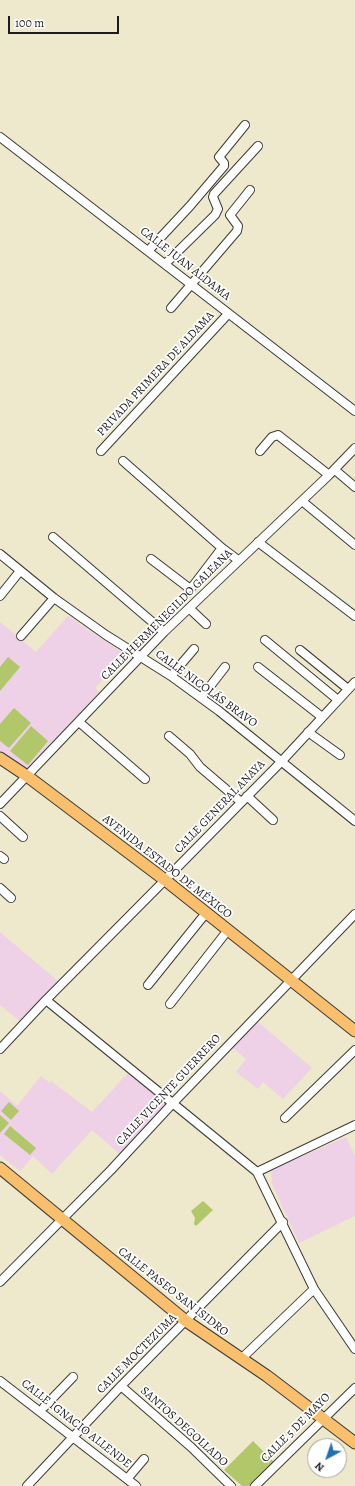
<!DOCTYPE html>
<html>
<head>
<meta charset="utf-8">
<style>
	body { margin:0 }
	#map { position:relative; width:355px; height:1486px; overflow:hidden; background:#eee8cc; font-family:Alegreya,serif }
	canvas { display:block }
	.north { position:absolute; left:307px; top:1438px; width:40px; height:40px; box-sizing:border-box; background:#fff; border:1px solid #a4a4a4; border-radius:50%; rotate:220deg; font-size:11px; font-weight:700; line-height:16px; text-align:center; color:#1c1c1c }
	.north::after { content:''; display:block; margin:auto; width:14px; height:18px; background:#1f6fb2; clip-path:polygon(50% 0,100% 100%,50% 72%,0 100%) }
	.scale { position:absolute; left:8px; top:16px; width:111px; height:18px; box-sizing:border-box; border:2px solid #1c1c1c; border-top:0; padding-left:5px; font-size:12px; line-height:14px; white-space:nowrap; color:#1c1c1c; -webkit-text-stroke:3px #fff; paint-order:stroke }
</style>
</head>
<body>
<div id="map">
<canvas width="355" height="1486"></canvas>
<div class="north">N</div>
<div class="scale">100 m</div>
</div>
<script>
const ctx = document.querySelector('canvas').getContext('2d');
ctx.lineJoin = 'round';
function fillPath(path, color) { ctx.fillStyle = color; ctx.fill(path, 'evenodd'); }
const toPath = rows => new Path2D(rows.map(r => 'M' + r).join(''));
function stroke(path, color, width, dash) { ctx.strokeStyle = color; ctx.lineWidth = width; ctx.lineCap = dash ? 'butt' : 'round'; ctx.setLineDash(dash || []); ctx.stroke(path); }
function write(font, color, halo, rows, align = 'center') {
  ctx.font = font + ' Alegreya,serif'; ctx.lineWidth = 3.5; ctx.setLineDash([]); ctx.textBaseline = 'middle'; ctx.strokeStyle = halo; ctx.fillStyle = color; for (const [text, x, y, turn = 0] of rows) {
    ctx.save(); ctx.translate(x, y); ctx.rotate((+turn || 0) * Math.PI / 180); ctx.textAlign = isNaN(turn) ? turn : align; if (halo) ctx.strokeText(text, 0, 0); ctx.fillText(text, 0, 0); ctx.restore();
  }
}
const built = toPath([
	[68,616,129,657,119,669,115,665,95,688,99,692,27,770,0,751,0,622,36,652],
	[0,932,59,982,21,1022,0,1005],
	[257,1021,312,1068,283,1099,263,1082,258,1089,236,1072,246,1059,233,1048],
	[129,1072,166,1104,120,1154,92,1130,52,1174,33,1156,20,1171,0,1155,0,1091,17,1106,41,1076,50,1083,51,1081,92,1112],
	[346,1137,355,1156,355,1216,299,1243,272,1184,271,1170]
]);
const green = toPath([
	[8,657,20,667,0,691,0,667],
	[14,708,31,723,9,748,0,741,0,724],
	[31,726,48,741,28,765,10,751],
	[9,1102,19,1111,11,1120,1,1111],
	[0,1115,9,1123,0,1133],
	[10,1126,36,1148,30,1155,4,1134],
	[203,1201,213,1210,196,1226,194,1224,195,1218,191,1211],
	[253,1441,274,1462,249,1486,242,1486,224,1470]
]);
const minor = toPath([
	[0,137,355,411],
	[148,251,190,206,224,166,224,163,219,157,245,125],
	[165,264,215,215,218,209,213,197,214,194,258,146],
	[171,308,237,231,238,226,230,215,250,190],
	[101,451,228,314],
	[260,451,272,437,278,435,329,475],
	[123,461,222,548,238,560],
	[335,470,355,487],
	[302,501,355,545],
	[53,537,164,632],
	[258,542,355,616],
	[0,554,54,598,106,635,171,676,219,711,355,821],
	[151,559,189,588,193,586,222,548],
	[0,596,20,571],
	[189,608,206,624],
	[21,636,54,598],
	[265,640,338,700],
	[300,650,348,689],
	[258,667,322,717],
	[171,676,194,649],
	[201,698,225,667],
	[79,722,145,779],
	[308,732,340,755],
	[169,736,190,754,200,767,241,802],
	[247,796,273,820],
	[0,804,164,632,329,475,355,448],
	[0,816,23,837],
	[0,856,4,859],
	[0,888,11,898],
	[148,985,206,913],
	[46,1000,257,1172,314,1289,355,1349],
	[170,1004,228,930],
	[0,1049,46,1000,165,880,281,762,355,682],
	[285,1118,355,1050],
	[257,1172,355,1125],
	[0,1282,111,1170,173,1103,355,914],
	[241,1359,314,1289],
	[0,1381,136,1486],
	[121,1386,191,1447,231,1486],
	[44,1407,73,1377],
	[127,1479,144,1459],
	[27,1486,121,1386,283,1222],
	[255,1486,355,1388]
]);
const major = toPath([
	[0,758,27,776,165,880,355,1031],
	[0,1168,186,1321,267,1376,355,1443]
]);
const streetNames = [
	["CALLE JUAN ALDAMA",185,264,38],
	["PRIVADA PRIMERA DE ALDAMA",156,374,-47],
	["CALLE HERMENEGILDO GALEANA",167,615,-45],
	["CALLE NICOLÁS BRAVO",206,689,36],
	["CALLE GENERAL ANAYA",220,807,-46],
	["AVENIDA ESTADO DE MÉXICO",167,867,38],
	["CALLE VICENTE GUERRERO",169,1090,-47],
	["CALLE PASEO SAN ISIDRO",173,1292,38],
	["CALLE MOCTEZUMA",137,1354,-45],
	["CALLE IGNACIO ALLENDE",76,1424,38],
	["SANTOS DEGOLLADO",184,1427,42],
	["CALLE 5 DE MAYO",296,1428,-45]
];
fillPath(built, '#eed0e7');
fillPath(green, '#b2c76a');
stroke(minor, '#3c3b36', 10);
stroke(major, '#3c3b36', 13);
stroke(minor, '#fff', 8);
stroke(major, '#f9bf6d', 11);
write('12px', '#1c1c1c', '#fff', streetNames);
</script>
</body>
</html>
